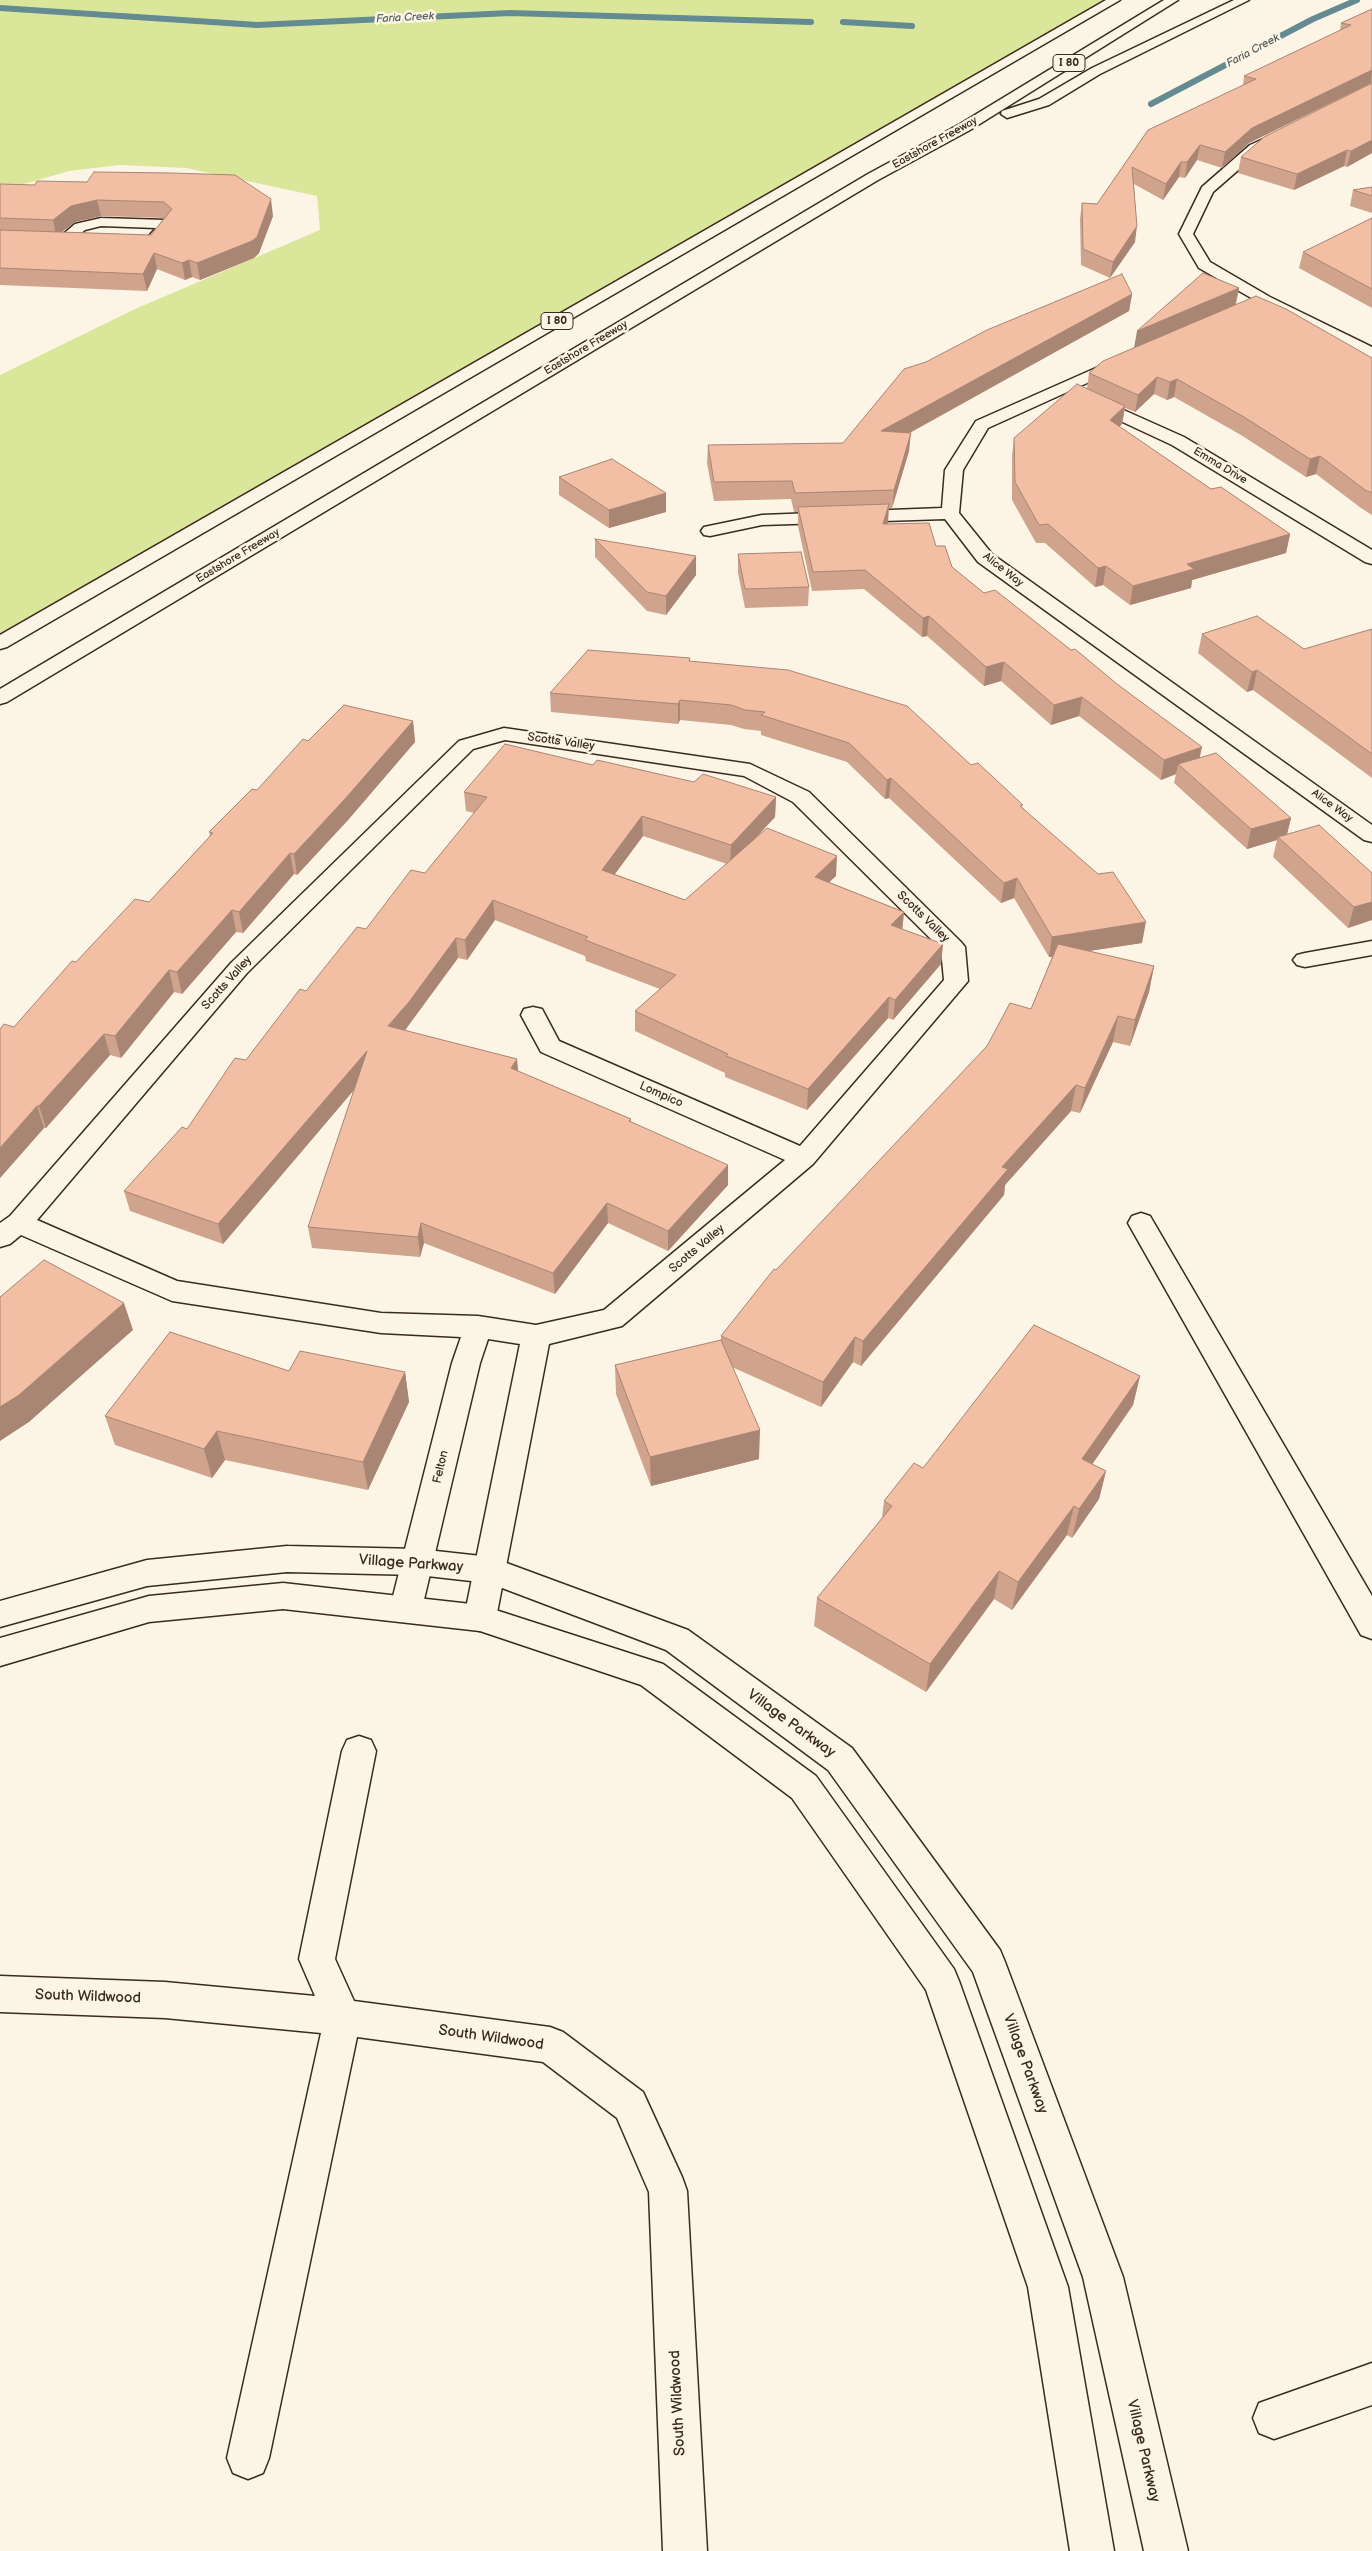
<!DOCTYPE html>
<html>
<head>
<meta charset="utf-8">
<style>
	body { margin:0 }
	canvas { display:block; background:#fcf5e5 }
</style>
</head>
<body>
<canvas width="1372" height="2551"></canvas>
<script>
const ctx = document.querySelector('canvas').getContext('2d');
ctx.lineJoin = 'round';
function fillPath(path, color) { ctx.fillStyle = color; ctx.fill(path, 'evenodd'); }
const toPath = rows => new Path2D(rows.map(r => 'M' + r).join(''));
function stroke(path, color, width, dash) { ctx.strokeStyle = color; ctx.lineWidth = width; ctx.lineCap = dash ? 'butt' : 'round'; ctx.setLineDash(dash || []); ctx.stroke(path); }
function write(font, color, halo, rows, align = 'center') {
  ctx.font = font + ' "Balsamiq Sans",sans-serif'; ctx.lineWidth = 5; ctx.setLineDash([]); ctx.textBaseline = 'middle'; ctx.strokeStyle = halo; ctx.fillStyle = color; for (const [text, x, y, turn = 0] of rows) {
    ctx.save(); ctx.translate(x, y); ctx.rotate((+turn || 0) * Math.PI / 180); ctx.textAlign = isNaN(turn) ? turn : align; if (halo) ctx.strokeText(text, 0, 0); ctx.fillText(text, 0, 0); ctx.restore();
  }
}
const green = toPath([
	[0,0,1107,0,0,643,0,375,135,309,320,230,317,196,186,168,120,165,69,171,0,191]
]);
const stream = toPath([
	[0,8,257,25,510,13,811,22],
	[843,22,912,26],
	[1151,104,1313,19,1357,0]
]);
const street = toPath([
	[1270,136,1277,140,1275,143,1260,151,1213,192,1193,234,1210,262,1270,297,1372,347,1372,358,1260,303,1199,268,1179,234,1202,187,1250,145,1270,136],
	[101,218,166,220,173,224,154,250,149,251,141,250,139,247,156,228,101,226,85,230,66,245,61,246,54,242,75,224,101,218],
	[1123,356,1131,361,1129,364,988,428,963,470,959,513,992,554,1372,825,1372,842,1364,840,978,562,945,519,762,525,710,536,704,535,701,531,704,527,762,515,942,508,945,470,976,421,1123,356],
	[1090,395,1184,437,1372,550,1372,564,1365,562,1172,445,1084,404,1082,400,1084,396,1090,395],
	[504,728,750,764,809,792,961,942,965,947,968,981,813,1164,622,1326,549,1344,496,1618,491,1628,480,1631,469,1628,464,1618,520,1344,488,1339,480,1363,422,1608,417,1617,406,1621,395,1617,390,1608,452,1363,461,1337,381,1333,172,1301,21,1235,10,1244,0,1247,0,1223,10,1216,231,963,459,741,504,728],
	[505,740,744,776,793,802,941,949,944,980,800,1146,559,1041,542,1009,533,1007,524,1009,521,1015,541,1052,785,1160,604,1310,536,1325,478,1316,381,1313,177,1281,37,1220,247,973,473,749,505,740],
	[1372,941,1372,955,1305,967,1297,965,1293,960,1297,955,1305,953,1372,941],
	[1141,1213,1150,1216,1372,1596,1372,1639,1361,1635,1128,1223,1132,1216,1141,1213],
	[359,1736,371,1740,376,1751,335,1959,354,2001,550,2027,563,2032,643,2092,682,2177,687,2191,707,2551,663,2551,649,2192,617,2118,543,2062,357,2037,269,2458,263,2473,248,2479,233,2473,227,2458,321,2033,165,2018,0,2012,0,1976,165,1982,315,1996,299,1959,342,1751,347,1740,359,1736],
	[1372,2363,1372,2405,1274,2439,1259,2433,1253,2418,1259,2403,1372,2363]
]);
const secondary = toPath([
	[287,1546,418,1549,490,1557,501,1561,688,1630,852,1748,1000,1950,1005,1962,1123,2277,1188,2551,1144,2551,1083,2277,973,1972,828,1770,666,1650,489,1583,418,1575,287,1572,147,1586,0,1627,0,1601,147,1560,287,1546],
	[283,1583,480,1605,663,1664,816,1776,954,1969,959,1981,1068,2287,1114,2551,1070,2551,1028,2287,926,1990,792,1798,641,1685,480,1631,283,1609,149,1622,0,1666,0,1638,149,1596,283,1583]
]);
const highway = toPath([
	[1106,0,1120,0,7,647,0,649,0,635,1106,0],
	[1164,0,1178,0,970,130,878,180,7,702,0,704,0,689,868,174,960,124,1164,0],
	[1234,0,1249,0,1100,74,1049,105,1007,118,1001,114,1002,111,1039,99,1092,68,1234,0]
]);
const wall = toPath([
	[1372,9,1372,153,1347,167,1344,166,1294,190,1238,173,1241,157,1362,88,1249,143,1222,168,1197,160,1185,178,1179,177,1163,200,1134,184,1135,242,1110,278,1081,265,1080,219,1082,203,1097,204,1148,130,1243,86,1244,76,1340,31,1341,23],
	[0,184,35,185,273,216,259,253,254,258,200,280,192,277,185,280,157,269,147,291,0,285],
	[101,216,164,218,151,235,62,232,75,222],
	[1372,187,1372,213,1350,206,1353,190],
	[1372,218,1372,308,1299,268,1303,252],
	[1239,288,1236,305,1372,358,1372,515,1361,508,1316,474,1306,477,1241,435,1174,397,1167,400,1154,394,1135,412,1125,408,1122,424,1119,427,1211,489,1290,534,1286,553,1192,580,1191,588,1130,605,1103,585,1095,587,1045,543,1036,543,1012,500,1012,456,1014,438,1087,388,1089,373],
	[1132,294,1129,311,910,433,909,451,892,508,889,508,887,524,936,546,952,567,984,593,1200,758,1291,818,1287,834,1372,873,1372,920,1348,928,1273,857,1277,840,1247,849,1174,783,1176,774,1161,780,1079,716,1051,725,1001,681,984,686,927,636,922,637,864,589,812,591,798,526,798,512,794,512,791,499,714,501,707,463,708,445,843,443],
	[559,477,666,512,609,528,559,495],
	[595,539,696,575,666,615,647,611,595,557],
	[738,554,809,587,808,606,745,608,738,573],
	[1372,629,1372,778,1253,690,1247,692,1198,653,1202,634,1304,649],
	[690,658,690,661,971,765,1023,808,1142,943,1088,951,1154,966,1149,992,1130,1046,1113,1042,1080,1113,1071,1111,1005,1185,1004,1195,861,1366,853,1362,821,1407,732,1367,759,1459,651,1486,616,1394,615,1365,721,1340,721,1336,776,1270,1031,1009,1052,957,1049,957,1014,898,1001,903,889,798,885,799,847,762,761,735,761,731,744,729,731,725,680,720,678,724,551,712,550,693],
	[413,721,415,742,348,820,297,875,294,874,243,933,236,932,182,994,174,992,121,1058,110,1055,46,1128,44,1128,0,1178,14,1027,76,962,149,902,210,836,209,832,257,790,308,741],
	[593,765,776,797,775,817,752,842,836,876,829,882,904,912,902,929,943,944,941,964,893,1020,888,1018,807,1110,725,1077,725,1073,635,1031,635,1011,660,989,586,961,585,956,495,920,467,960,458,958,411,1022,405,1031,518,1071,631,1119,631,1122,728,1185,668,1251,608,1223,555,1294,424,1243,420,1257,312,1248,308,1227,354,1090,223,1244,130,1211,124,1191,187,1129,306,991,366,929,425,873,474,813,466,811,464,792],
	[643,836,727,864,685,900,615,874],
	[289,1371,405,1372,409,1402,368,1490,225,1460,212,1478,115,1445,105,1416],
	[1140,1376,1133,1405,1092,1464,1106,1471,1099,1499,1072,1538,1067,1535,1012,1610,994,1599,926,1692,814,1626,817,1598,882,1518,884,1501,923,1468]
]);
const shadedWall = toPath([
	[1372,70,1371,83,1249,143,1222,168,1225,152,1252,128],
	[1372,140,1372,153,1347,167,1351,151],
	[1200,145,1197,160,1185,178,1187,162],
	[1347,150,1344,166,1294,190,1297,174],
	[1181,162,1179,177,1163,200,1166,184],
	[271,199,273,216,259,253,254,258,200,280,197,263],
	[97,200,101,216,75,222,56,236,53,220,71,206],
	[1137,226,1135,242,1110,278,1113,262],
	[154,253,157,269,147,291,143,274],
	[189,260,192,277,185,280,182,263],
	[1239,288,1235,305,1134,348,1137,331],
	[1132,294,1129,311,880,449,881,431],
	[1157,377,1154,394,1135,412,1138,395],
	[1177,379,1174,397,1167,400,1170,382],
	[1125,406,1122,424,1107,438,1110,420],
	[911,433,909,451,892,508,894,490],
	[1320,456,1316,474,1306,477,1310,459],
	[666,493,666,512,609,528,609,510],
	[889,504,888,523,882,543,883,524],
	[1290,534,1286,553,1192,580,1191,588,1130,605,1133,586,1187,564],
	[696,556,696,575,666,615,666,596],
	[1106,566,1103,585,1095,587,1098,568],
	[929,616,927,636,922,637,923,618],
	[1004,662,1001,681,984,686,986,667],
	[1257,670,1253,690,1247,692,1252,672],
	[1082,697,1079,716,1051,725,1054,705],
	[680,700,680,720,678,724,678,704],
	[413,721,415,742,348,820,297,875,294,854],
	[1202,747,1198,766,1178,764,1176,774,1161,780,1164,760],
	[891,778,889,798,885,799,887,780],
	[776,797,775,817,730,865,731,845],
	[642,816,643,836,603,890,602,870],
	[1291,818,1286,838,1278,837,1277,840,1247,849,1251,829],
	[290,853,294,874,243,933,239,912],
	[837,856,836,876,813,897,815,877],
	[1017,878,1014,898,1001,903,1004,883],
	[493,900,495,920,467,960,465,940],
	[1372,902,1372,920,1348,928,1354,907],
	[232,910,236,932,182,994,177,972],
	[904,912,902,933,891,925],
	[1146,922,1142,943,1049,957,1052,937],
	[456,938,458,958,411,1022,391,1047,388,1026],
	[943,944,941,964,893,1020,895,1000],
	[1154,966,1149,992,1130,1046,1135,1020],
	[169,970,174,992,121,1058,115,1036],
	[889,997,888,1018,807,1110,808,1089],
	[1118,1016,1113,1042,1080,1113,1085,1088],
	[104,1034,110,1055,46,1128,39,1106],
	[367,1051,370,1071,223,1244,218,1224],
	[517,1059,519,1079,511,1068],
	[1076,1085,1071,1111,1005,1185,1004,1195,861,1366,863,1341,1002,1167],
	[37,1106,44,1128,0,1178,0,1148],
	[728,1165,728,1185,668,1251,668,1231],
	[607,1203,608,1223,555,1294,553,1273],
	[421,1223,424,1243,420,1257,418,1237],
	[124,1303,133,1330,29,1422,0,1441,0,1407],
	[855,1337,853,1362,821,1407,823,1382],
	[405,1372,409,1402,368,1490,363,1462],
	[1140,1376,1133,1405,1076,1488,1082,1459],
	[760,1430,759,1459,651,1486,650,1457],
	[217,1431,225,1460,212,1478,204,1449],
	[1106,1471,1099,1499,1072,1538,1079,1509],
	[1074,1506,1067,1535,1012,1610,1018,1582],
	[999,1571,994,1599,926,1692,930,1664]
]);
const building = toPath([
	[1372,9,1372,70,1252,128,1225,152,1200,145,1187,162,1181,162,1166,184,1132,167,1137,226,1113,262,1083,249,1082,203,1097,204,1148,130,1256,79,1244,76,1351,25,1341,23,1372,9],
	[1372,83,1372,140,1351,151,1347,150,1297,174,1241,157,1264,137,1372,83],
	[94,172,172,173,235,175,271,199,257,237,252,241,197,263,189,260,182,263,154,253,143,274,0,268,0,230,151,235,172,209,164,202,97,200,71,206,53,220,0,218,0,184,35,185,37,181,87,182,94,172],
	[1372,187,1372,196,1353,190,1372,187],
	[1372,218,1372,289,1303,252,1372,218],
	[1203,273,1239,288,1137,331,1203,273],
	[1122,274,1132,294,881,431,911,433,894,490,795,493,792,481,714,482,708,445,843,443,904,369,926,362,987,330,1122,274],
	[1256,296,1286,309,1372,358,1372,493,1365,490,1320,456,1310,459,1244,417,1177,379,1170,382,1157,377,1138,395,1089,373,1103,361,1256,296],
	[1077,384,1125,406,1110,420,1211,489,1221,487,1290,534,1187,564,1194,569,1133,586,1106,566,1098,568,1048,524,1039,525,1015,482,1014,438,1077,384],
	[612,459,666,493,609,510,559,477,612,459],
	[889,504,883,524,929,523,936,546,945,546,952,567,984,593,995,590,1071,650,1075,649,1117,684,1202,747,1164,760,1082,697,1054,705,1004,662,986,667,929,616,923,618,865,570,813,572,798,507,889,504],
	[595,539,696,556,666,596,647,592,595,539],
	[801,552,809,587,745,589,738,554,801,552],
	[1257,616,1304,649,1372,629,1372,754,1257,670,1252,672,1202,634,1257,616],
	[588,650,690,658,689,661,788,670,907,706,971,765,978,763,1023,805,1020,806,1098,874,1113,872,1146,922,1052,937,1017,878,1004,883,891,778,887,780,849,743,761,715,765,712,745,710,731,705,680,700,678,704,550,693,588,650],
	[344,705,413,721,345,799,294,854,290,853,239,912,232,910,177,972,169,970,115,1036,104,1034,39,1106,37,1106,0,1148,0,1029,4,1024,14,1027,72,961,76,962,135,899,149,902,213,833,209,832,252,789,257,790,303,739,308,741,344,705],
	[505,744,593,765,597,760,694,782,703,774,776,797,731,845,642,816,602,870,685,900,767,828,837,856,815,877,904,912,891,925,943,944,895,1000,889,997,808,1089,726,1056,728,1054,635,1011,676,975,585,940,588,937,493,900,465,940,456,938,409,1002,388,1026,517,1059,511,1068,631,1119,629,1121,728,1165,668,1231,607,1203,553,1273,421,1223,418,1237,308,1227,367,1051,218,1224,124,1191,182,1127,187,1129,235,1058,246,1060,300,989,306,991,357,927,366,929,411,870,425,873,487,797,464,792,505,744],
	[1216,753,1291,818,1251,829,1178,764,1216,753],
	[1319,825,1372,873,1372,902,1354,907,1278,837,1319,825],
	[1058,944,1154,966,1135,1020,1118,1016,1085,1088,1076,1085,1002,1167,1008,1169,863,1341,855,1337,823,1382,721,1336,774,1269,776,1270,987,1046,1010,1003,1031,1009,1058,944],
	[44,1260,124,1303,19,1395,0,1407,0,1297,44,1260],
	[1034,1325,1140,1376,1082,1459,1106,1471,1079,1509,1074,1506,1018,1582,999,1571,930,1664,817,1598,892,1506,884,1501,914,1463,923,1468,1034,1325],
	[170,1332,289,1371,300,1351,405,1372,363,1462,217,1431,204,1449,105,1416,170,1332],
	[721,1340,760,1430,650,1457,615,1365,721,1340]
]);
const farWaternames = [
	["Faria Creek",405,18,-3],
	["Faria Creek",1253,51,-28]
];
const shields = [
	[1069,63,32],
	[557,321,32]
];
const shieldNames = [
	["I 80",1069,63],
	["I 80",557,321]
];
const farStreetnames = [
	["Eastshore Freeway",935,143,-29],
	["Eastshore Freeway",586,348,-31],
	["Emma Drive",1220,466,31],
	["Eastshore Freeway",238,556,-31],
	["Alice Way",1003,570,38],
	["Alice Way",1332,806,36]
];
const streetNames = [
	["Scotts Valley",561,742,8],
	["Scotts Valley",923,917,44],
	["Scotts Valley",227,983,-48],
	["Lompico",661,1095,24],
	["Scotts Valley",697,1249,-40],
	["Felton",441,1467,-77]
];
const nearStreetnames = [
	["Village Parkway",411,1564,4],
	["Village Parkway",791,1724,36],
	["South Wildwood",88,1997,2],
	["South Wildwood",491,2038,8],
	["Village Parkway",1025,2064,70],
	["South Wildwood",678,2403,-93],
	["Village Parkway",1143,2451,77]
];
fillPath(green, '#dae79a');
stroke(stream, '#648a92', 6);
stroke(street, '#3b2a1e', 3);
stroke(secondary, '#3b2a1e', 3);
stroke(highway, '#3b2a1e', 3);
fillPath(street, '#fcf5e5');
fillPath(secondary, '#fcf5e5');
fillPath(highway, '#fcf5e5');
fillPath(wall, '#d0a38d');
fillPath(shadedWall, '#a98573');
fillPath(building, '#f2bea4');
stroke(building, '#a98573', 1);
write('italic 11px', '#4f5a58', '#fcf5e5', farWaternames);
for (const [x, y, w] of shields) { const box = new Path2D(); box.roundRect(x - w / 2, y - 8.5, w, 17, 4); ctx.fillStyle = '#fcf5e5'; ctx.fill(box); stroke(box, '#3b2a1e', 1); }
write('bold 11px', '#3b2a1e', null, shieldNames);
write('11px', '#3b2a1e', '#fcf5e5', farStreetnames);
write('12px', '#3b2a1e', '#fcf5e5', streetNames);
write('15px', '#3b2a1e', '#fcf5e5', nearStreetnames);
</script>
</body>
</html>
